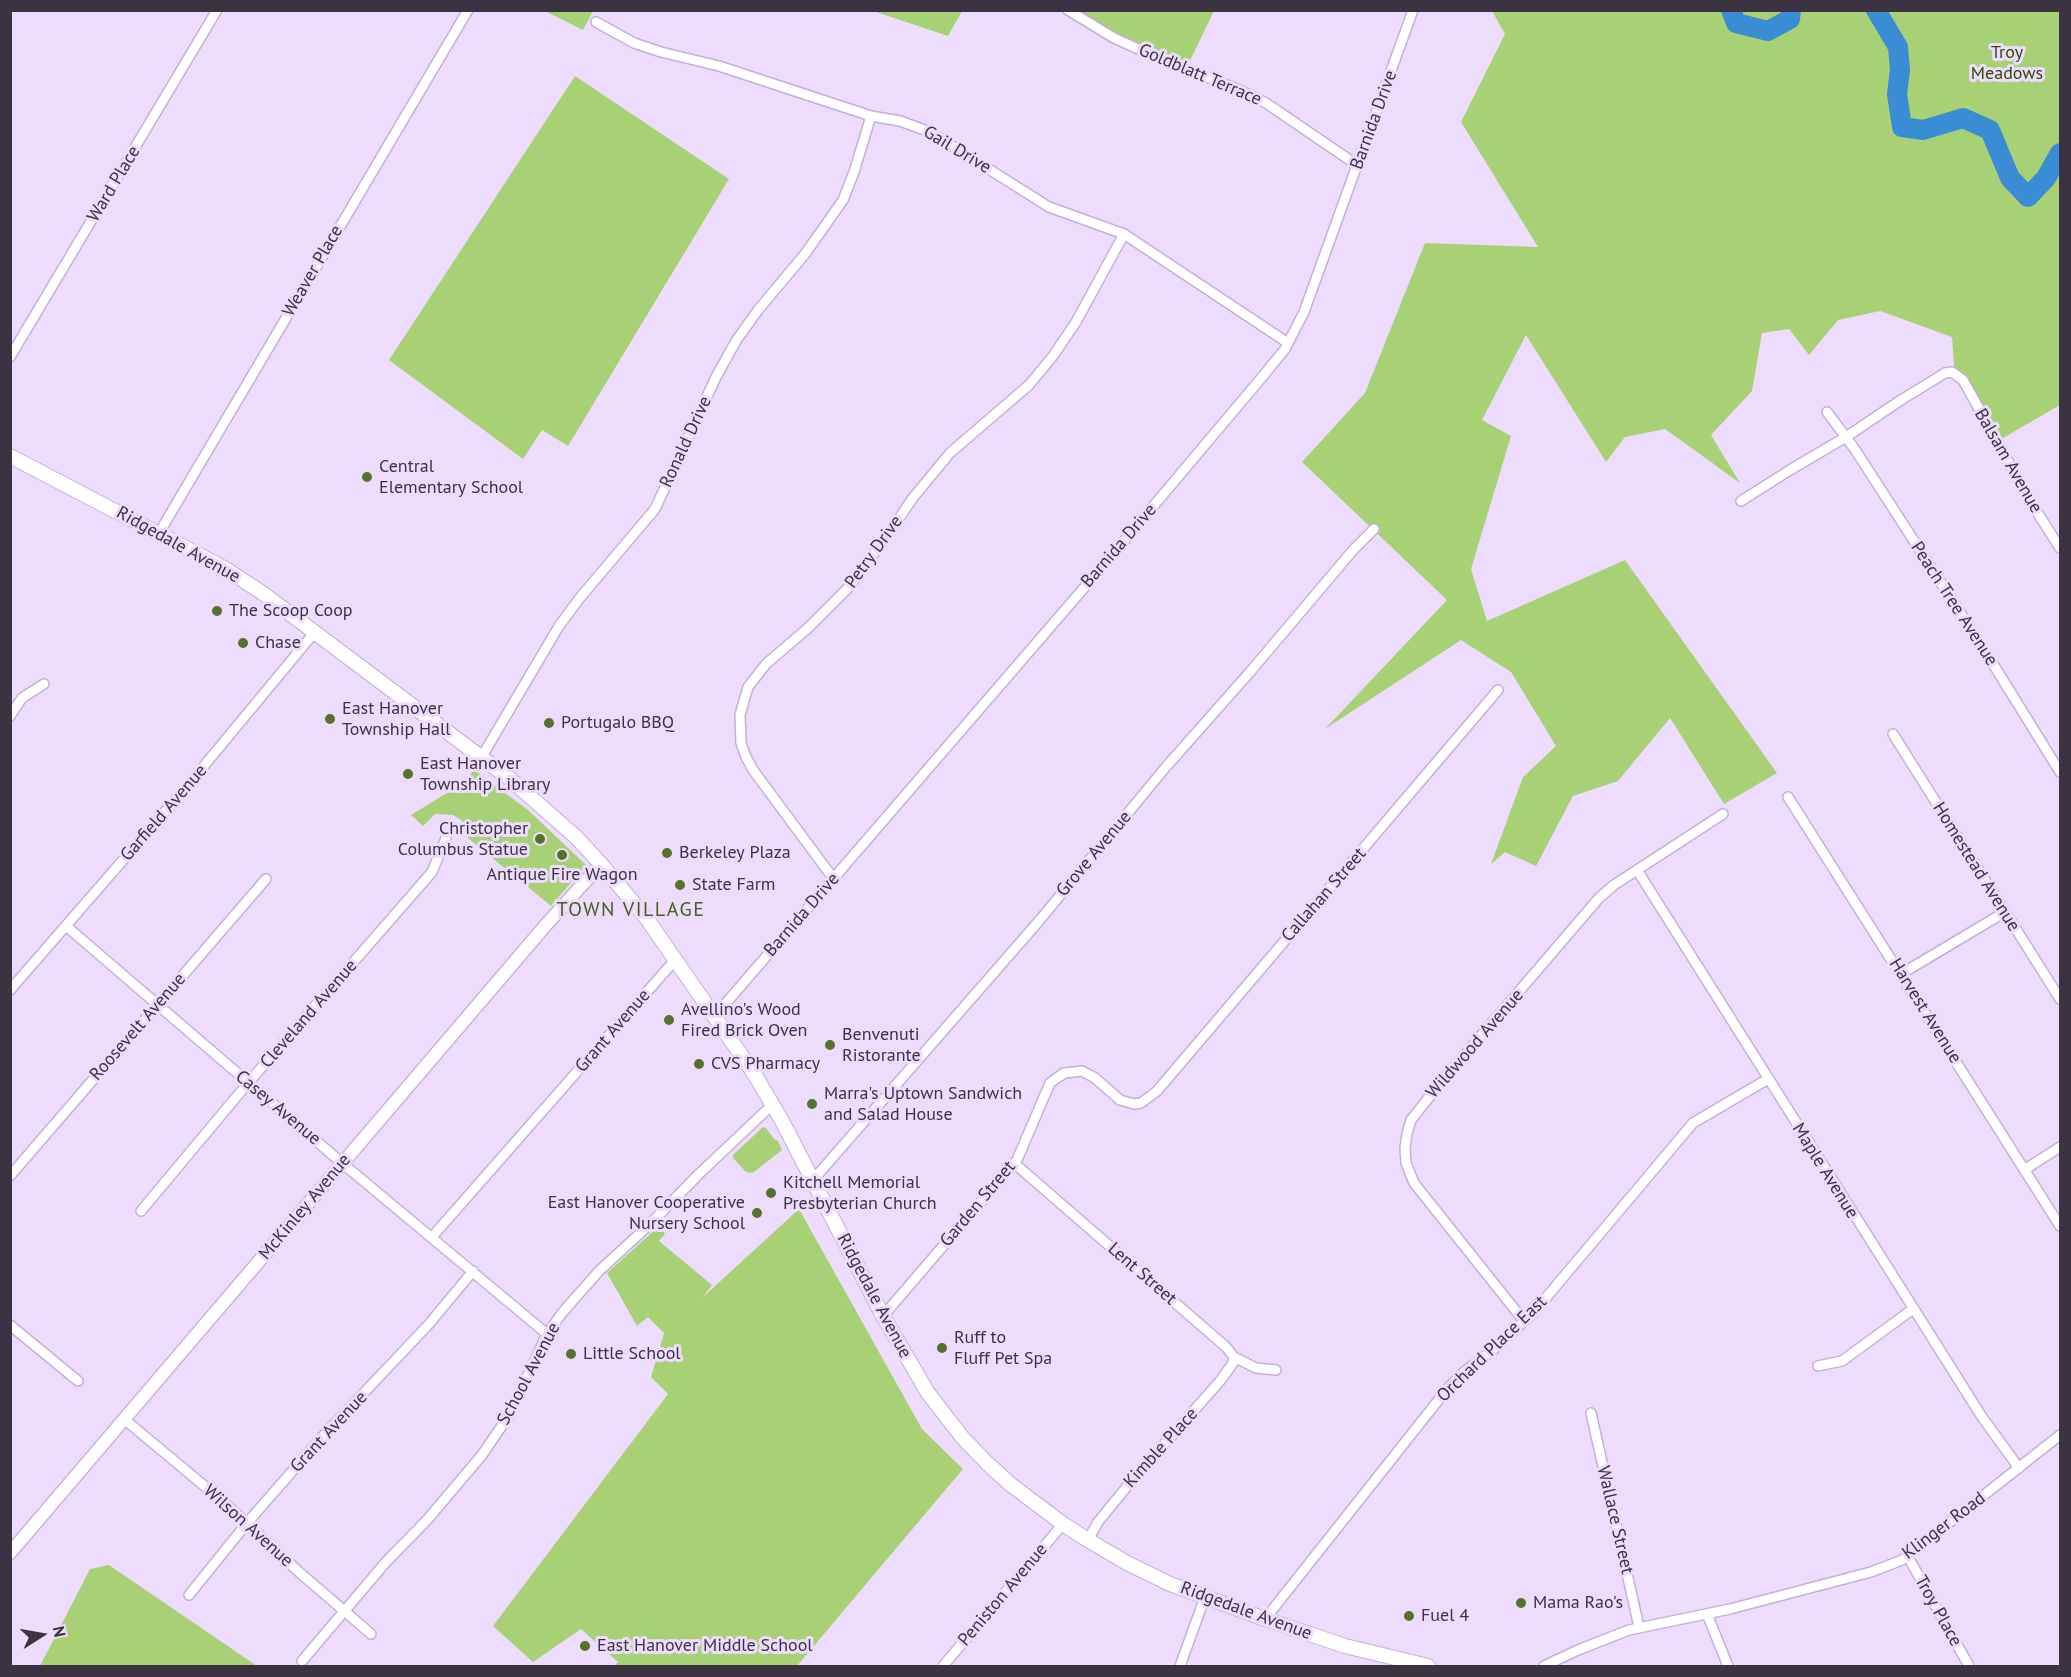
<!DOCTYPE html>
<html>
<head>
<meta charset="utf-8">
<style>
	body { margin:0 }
	#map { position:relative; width:2071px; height:1677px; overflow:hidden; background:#eedcfe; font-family:"PT Sans",sans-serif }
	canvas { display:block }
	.frame { position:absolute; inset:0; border:12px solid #3b3242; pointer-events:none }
	.north { position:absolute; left:12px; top:1605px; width:60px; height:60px; -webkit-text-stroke:4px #eedcfe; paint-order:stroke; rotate:79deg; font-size:16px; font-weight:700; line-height:24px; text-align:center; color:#3b3242 }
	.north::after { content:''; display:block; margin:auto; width:21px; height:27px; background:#3b3242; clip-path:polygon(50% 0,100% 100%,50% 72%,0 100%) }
</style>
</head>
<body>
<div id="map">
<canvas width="2071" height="1677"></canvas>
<div class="frame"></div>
<div class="north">N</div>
</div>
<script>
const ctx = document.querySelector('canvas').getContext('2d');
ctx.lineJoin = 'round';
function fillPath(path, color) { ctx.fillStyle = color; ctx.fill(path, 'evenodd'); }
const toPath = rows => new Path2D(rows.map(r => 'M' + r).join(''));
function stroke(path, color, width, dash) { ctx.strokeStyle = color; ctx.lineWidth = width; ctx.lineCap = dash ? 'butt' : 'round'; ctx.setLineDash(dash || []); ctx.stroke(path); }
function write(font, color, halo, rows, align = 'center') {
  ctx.font = font + ' "PT Sans",sans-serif'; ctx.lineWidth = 6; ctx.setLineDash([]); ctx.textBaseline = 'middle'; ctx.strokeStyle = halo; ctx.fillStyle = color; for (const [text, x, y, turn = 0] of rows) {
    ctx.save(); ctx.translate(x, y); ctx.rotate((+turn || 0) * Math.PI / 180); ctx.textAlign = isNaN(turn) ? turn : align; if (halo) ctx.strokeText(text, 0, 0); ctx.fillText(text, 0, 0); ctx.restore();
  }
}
const green = toPath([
	[545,11,593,11,583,30],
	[873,11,962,11,948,36],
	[1076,11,1214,11,1185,71],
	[1492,11,2060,11,2060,405,1996,442,1955,379,1952,337,1880,311,1838,320,1809,355,1789,329,1762,333,1752,391,1711,435,1740,483,1665,429,1625,437,1606,462,1526,335,1482,420,1511,436,1471,569,1487,621,1625,560,1777,773,1724,804,1670,718,1618,781,1573,796,1536,866,1505,852,1491,864,1523,777,1556,746,1511,672,1461,640,1325,729,1447,600,1302,462,1365,393,1425,243,1538,247,1461,122,1505,34],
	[575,76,729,179,568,446,542,430,523,459,389,360],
	[474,770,528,810,586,865,551,906,468,838,467,828,461,820,453,815,435,814,423,826,411,815,463,783],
	[763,1127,766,1128,774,1139,778,1141,782,1150,754,1172,749,1173,745,1171,733,1158,733,1155],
	[799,1209,922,1429,963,1469,797,1666,614,1666,618,1662,581,1629,533,1662,493,1626,668,1394,651,1377,664,1333,648,1317,637,1326,607,1273,657,1228,660,1228,665,1234,659,1241,712,1285,703,1297],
	[109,1565,257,1666,40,1666,90,1569]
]);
const river = toPath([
	[1731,10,1736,23,1768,31,1790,19,1791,10],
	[1876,10,1898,47,1900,70,1897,94,1902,127,1923,130,1963,118,1990,130,2010,178,2028,197,2046,178,2060,153]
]);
const minor = toPath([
	[1068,10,1114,38,1156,57,1240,90,1266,103,1357,165],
	[596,22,634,43,661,52,719,66,871,116,900,121,930,132,1049,207,1124,234,1288,343],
	[10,357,217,10],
	[1827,412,1854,448,1985,651,2060,772],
	[1741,501,1790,470,1846,437,1901,400,1945,373,1952,372,1963,380,2030,501,2060,548],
	[159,533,468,10],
	[10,716,22,698,44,684],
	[1893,734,2060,999],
	[481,758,559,626,579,599,655,509,716,377,736,341,758,310,805,254,843,200,854,172,871,116],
	[1788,797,2060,1226],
	[1637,870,1982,1417,2019,1468],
	[833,878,753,770,746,757,741,743,740,715,748,687,766,664,808,628,847,589,888,535,912,499,950,453,1029,385,1053,356,1076,322,1124,234],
	[66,926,342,1163,547,1334],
	[1901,974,2005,912],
	[10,990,184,790,314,633],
	[714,1017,1102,567,1263,376,1285,349,1304,312,1413,10],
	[1014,1163,1226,1347,1234,1357,1256,1368,1276,1370],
	[2024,1170,2060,1147],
	[10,1176,266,879],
	[813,1180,1039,921,1165,768,1250,672,1354,549,1374,529],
	[141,1211,248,1083,432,872,446,838],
	[432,1237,675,960],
	[883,1316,1017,1160,1050,1083,1064,1073,1082,1071,1095,1078,1120,1100,1134,1104,1141,1103,1157,1091,1498,690],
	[1524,1321,1414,1183,1406,1163,1405,1148,1407,1134,1411,1120,1438,1086,1599,898,1614,885,1723,814],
	[10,1325,78,1381],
	[1818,1366,1842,1361,1913,1309],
	[1591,1413,1639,1627],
	[124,1419,226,1504,299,1572,371,1634],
	[1088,1540,1098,1522,1129,1484,1220,1381,1233,1363,1234,1357],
	[1907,1555,1969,1666],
	[189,1595,247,1523,323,1436,429,1324,473,1271],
	[1707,1614,1728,1666],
	[1265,1619,1448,1388,1465,1371,1493,1350,1534,1312,1693,1123,1768,1079],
	[302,1661,386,1562,427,1520,482,1455,510,1414,547,1334,562,1313,599,1271,649,1225,699,1174,773,1104],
	[943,1666,1063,1524],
	[1180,1666,1205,1597],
	[1544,1666,1578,1650,1629,1630,1730,1609,1871,1572,1902,1560,2060,1435]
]);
const tertiary = toPath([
	[10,1553,545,926,601,864]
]);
const secondary = toPath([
	[10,456,224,568,261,592,510,779,576,837,601,864,647,919,755,1075,782,1121,883,1316,928,1393,962,1437,987,1463,1010,1484,1063,1524,1088,1540,1127,1563,1170,1584,1265,1619,1345,1646,1428,1666]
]);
const markers = [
	[367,477,6,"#547228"],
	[217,611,6,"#547228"],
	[243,643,6,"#547228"],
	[330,719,6,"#547228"],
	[549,723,6,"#547228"],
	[408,774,6,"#547228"],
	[540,839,6,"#547228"],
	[667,853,6,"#547228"],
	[562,855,6,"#547228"],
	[680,885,6,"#547228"],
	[669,1020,6,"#547228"],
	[830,1045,6,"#547228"],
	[699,1064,6,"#547228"],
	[812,1104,6,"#547228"],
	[771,1193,6,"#547228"],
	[757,1213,6,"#547228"],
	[942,1348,6,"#547228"],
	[571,1354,6,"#547228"],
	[1521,1603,6,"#547228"],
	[1409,1616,6,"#547228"],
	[585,1646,6,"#547228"]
];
const parkNames = [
	["Troy",2007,53],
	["Meadows",2007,74]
];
const streetNames = [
	["Goldblatt Terrace",1200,75,23],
	["Barnida Drive",1374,120,-70],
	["Gail Drive",957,150,31],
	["Ward Place",114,184,-59],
	["Weaver Place",313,271,-60],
	["Ronald Drive",686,442,-65],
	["Balsam Avenue",2008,461,60],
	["Ridgedale Avenue",178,545,29],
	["Barnida Drive",1119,546,-49],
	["Petry Drive",874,552,-54],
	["Peach Tree Avenue",1954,604,57],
	["Garfield Avenue",164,813,-49],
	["Grove Avenue",1094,854,-50],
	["Homestead Avenue",1976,867,58],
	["Callahan Street",1324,895,-49],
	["Barnida Drive",802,915,-49],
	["Harvest Avenue",1925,1011,58],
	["Cleveland Avenue",309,1014,-49],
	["Roosevelt Avenue",138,1027,-49],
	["Grant Avenue",613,1031,-49],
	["Wildwood Avenue",1475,1044,-49],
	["Casey Avenue",278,1108,40],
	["Maple Avenue",1825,1171,58],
	["Garden Street",978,1204,-50],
	["McKinley Avenue",305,1207,-50],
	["Lent Street",1142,1274,41],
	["Ridgedale Avenue",874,1296,62],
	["Orchard Place East",1492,1349,-44],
	["School Avenue",529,1374,-62],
	["Grant Avenue",329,1432,-47],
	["Kimble Place",1161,1448,-48],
	["Wallace Street",1615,1520,77],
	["Wilson Avenue",248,1526,42],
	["Klinger Road",1944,1526,-37],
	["Peniston Avenue",1003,1595,-50],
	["Ridgedale Avenue",1246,1611,20],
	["Troy Place",1938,1611,61]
];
const poiNames = [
	["Central",379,467],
	["Elementary School",379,488],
	["The Scoop Coop",229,611],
	["Chase",255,643],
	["East Hanover",342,709],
	["Township Hall",342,730],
	["Portugalo BBQ",561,723],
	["East Hanover",420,764],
	["Township Library",420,785],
	["Christopher",528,829,"right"],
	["Columbus Statue",528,850,"right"],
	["Berkeley Plaza",679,853],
	["Antique Fire Wagon",562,875,"center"],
	["State Farm",692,885],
	["Avellino's Wood",681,1010],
	["Fired Brick Oven",681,1031],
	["Benvenuti",842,1035],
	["Ristorante",842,1056],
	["CVS Pharmacy",711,1064],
	["Marra's Uptown Sandwich",824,1094],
	["and Salad House",824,1115],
	["Kitchell Memorial",783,1183],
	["Presbyterian Church",783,1204],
	["East Hanover Cooperative",745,1203,"right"],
	["Nursery School",745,1224,"right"],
	["Ruff to",954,1338],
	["Fluff Pet Spa",954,1359],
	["Little School",583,1354],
	["Mama Rao's",1533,1603],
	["Fuel 4",1421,1616],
	["East Hanover Middle School",597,1646]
];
const neighbourhoodNames = [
	["TOWN VILLAGE",631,910]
];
fillPath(green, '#a8d175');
stroke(river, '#3a8cd5', 20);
stroke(minor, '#c4afd8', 12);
stroke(tertiary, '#c4afd8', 15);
stroke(secondary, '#c4afd8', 16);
stroke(minor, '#fff', 9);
stroke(tertiary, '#fff', 12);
stroke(secondary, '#fff', 14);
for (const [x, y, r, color] of markers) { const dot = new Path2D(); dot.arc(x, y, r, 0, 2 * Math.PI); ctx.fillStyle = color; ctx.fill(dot); stroke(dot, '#eedcfe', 2); }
write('18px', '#2f4900', '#eedcfe', parkNames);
write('18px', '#3b3242', '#eedcfe', streetNames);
write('18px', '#3b3242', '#eedcfe', poiNames, 'left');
ctx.letterSpacing = '1.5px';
write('20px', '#45611d', '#eedcfe', neighbourhoodNames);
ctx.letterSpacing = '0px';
</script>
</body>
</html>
